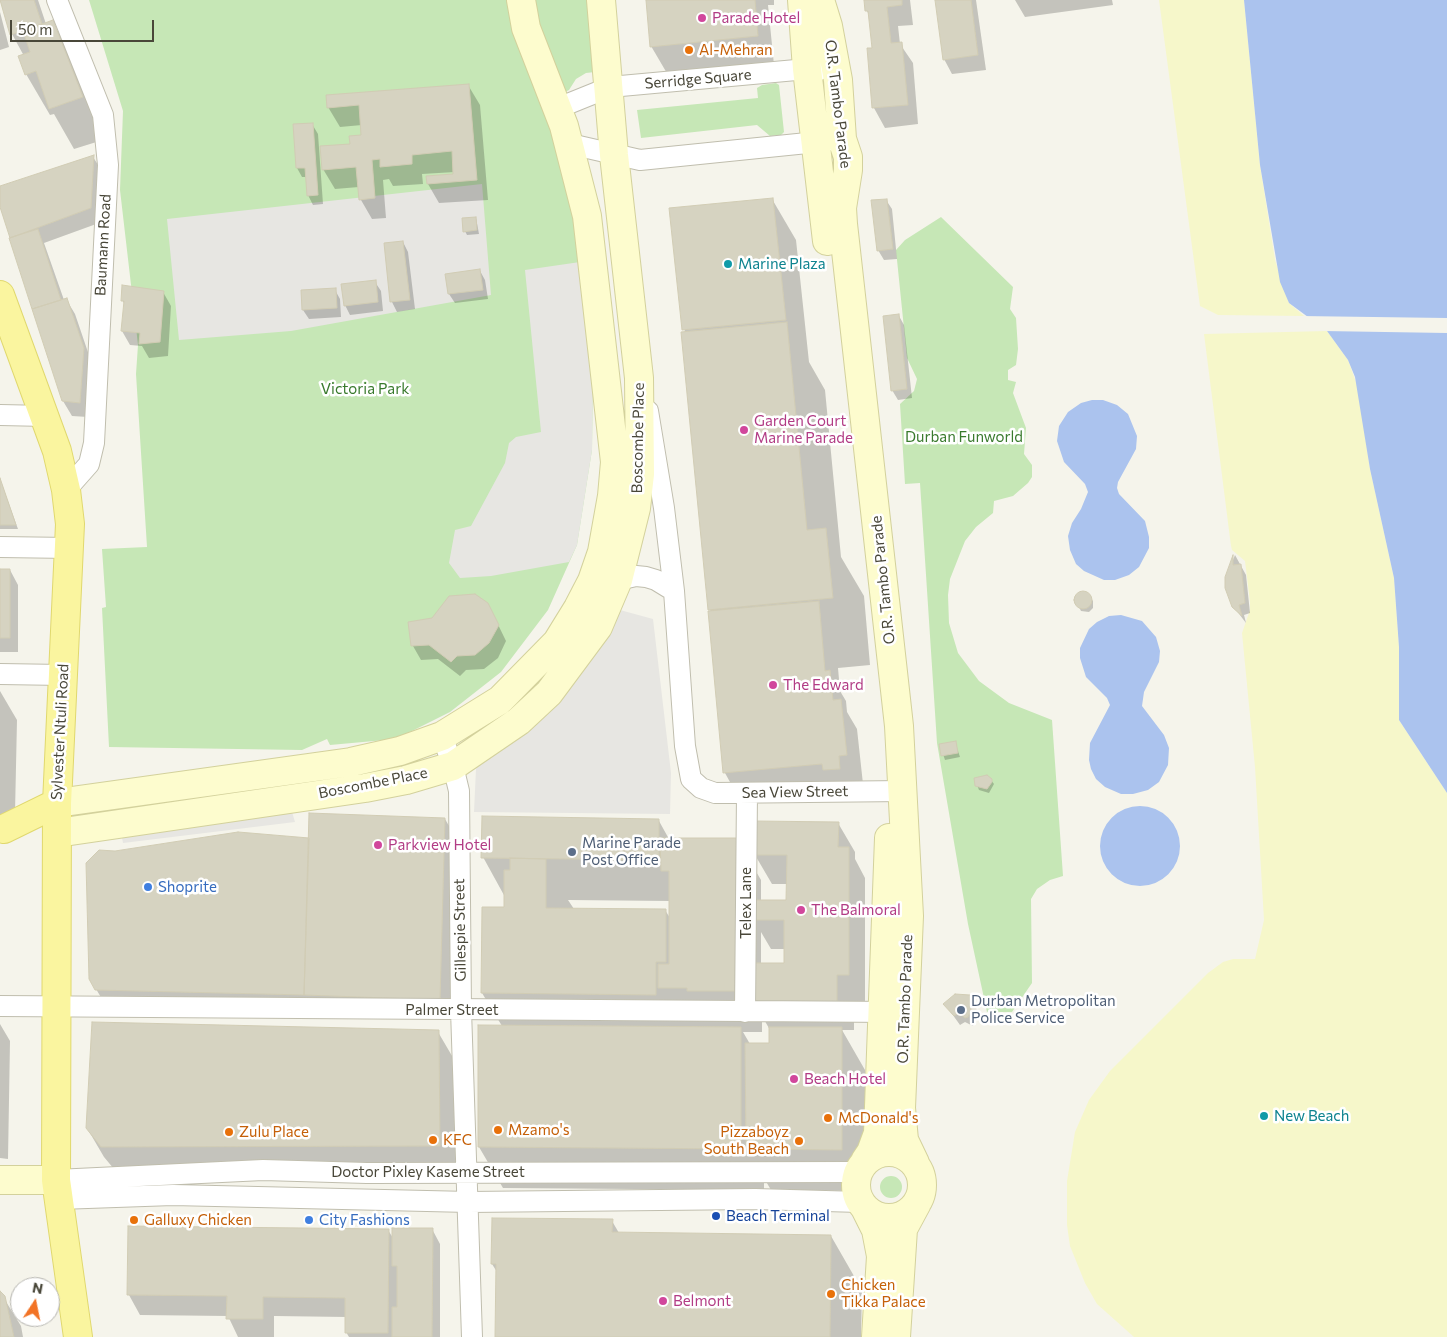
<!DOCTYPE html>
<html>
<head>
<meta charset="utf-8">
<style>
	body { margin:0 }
	#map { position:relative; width:1447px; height:1337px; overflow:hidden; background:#f5f4eb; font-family:Commissioner,sans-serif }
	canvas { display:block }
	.north { position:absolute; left:10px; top:1277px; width:50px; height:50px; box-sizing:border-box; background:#fff; border:1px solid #b6b5b0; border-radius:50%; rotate:11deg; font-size:14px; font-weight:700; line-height:20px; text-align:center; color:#494739 }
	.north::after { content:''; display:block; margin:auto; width:18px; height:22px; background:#f27325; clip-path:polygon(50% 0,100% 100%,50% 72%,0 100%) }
	.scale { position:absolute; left:10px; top:20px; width:144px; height:22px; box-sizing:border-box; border:2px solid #494739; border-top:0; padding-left:6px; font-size:15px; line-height:18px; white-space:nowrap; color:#494739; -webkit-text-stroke:4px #fff; paint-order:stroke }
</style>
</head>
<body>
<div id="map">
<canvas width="1447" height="1337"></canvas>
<div class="north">N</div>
<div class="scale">50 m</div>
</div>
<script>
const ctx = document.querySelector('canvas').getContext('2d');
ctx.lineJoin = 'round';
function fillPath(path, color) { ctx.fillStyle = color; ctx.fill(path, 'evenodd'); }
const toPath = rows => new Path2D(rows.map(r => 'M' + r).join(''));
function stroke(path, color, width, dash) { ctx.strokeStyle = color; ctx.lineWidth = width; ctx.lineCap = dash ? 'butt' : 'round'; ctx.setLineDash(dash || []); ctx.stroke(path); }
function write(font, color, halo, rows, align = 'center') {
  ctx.font = font + ' Commissioner,sans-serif'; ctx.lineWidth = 5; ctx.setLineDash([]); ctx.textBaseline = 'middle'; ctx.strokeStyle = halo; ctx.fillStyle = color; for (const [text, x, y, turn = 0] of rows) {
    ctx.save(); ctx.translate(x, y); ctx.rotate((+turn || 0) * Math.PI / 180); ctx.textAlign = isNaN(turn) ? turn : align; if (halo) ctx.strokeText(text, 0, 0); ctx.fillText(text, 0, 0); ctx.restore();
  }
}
const green = toPath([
	[89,0,511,0,573,202,593,377,592,450,577,545,548,610,501,672,450,712,396,739,330,745,327,739,302,750,109,747,102,608,106,607,102,549,147,547,136,374,138,345,120,190,123,111],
	[533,0,587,0,595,72,586,73,576,79,569,90,565,92,535,11],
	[776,83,779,85,784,132,781,135,770,136,757,125,641,138,637,110,758,98,757,88,762,85],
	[941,217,1013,287,1010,309,1016,318,1018,349,1016,365,1008,370,1008,380,1016,382,1013,393,1026,428,1024,454,1032,465,1032,477,1028,483,1013,496,994,501,993,513,976,527,965,541,950,579,948,595,949,623,958,653,979,681,1009,703,1052,720,1063,876,1050,880,1037,889,1031,899,1032,983,1012,1012,987,1012,968,924,937,743,920,483,905,484,900,404,914,391,917,379,907,358,896,250,905,240],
	'880 1187a11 11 0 1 1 22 0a11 11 0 1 1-22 0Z'
]);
const sand = toPath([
	[1159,0,1244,0,1260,165,1275,260,1289,303,1304,316,1218,315,1200,306],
	[1327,331,1348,360,1358,388,1370,469,1394,578,1399,647,1399,720,1447,793,1447,1337,1134,1337,1097,1304,1085,1283,1070,1246,1067,1225,1067,1181,1075,1132,1089,1100,1110,1071,1208,973,1223,962,1233,959,1255,959,1264,920,1255,767,1242,633,1250,610,1250,602,1245,561,1232,550,1231,546,1204,334]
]);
const parking = toPath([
	[482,184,491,295,291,331,179,340,167,219],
	[580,262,593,377,592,450,577,545,569,562,491,576,460,578,449,563,455,530,471,526,505,463,509,443,516,437,541,432,525,270],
	[620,610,653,619,671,773,670,814,474,812,476,769,480,761],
	[290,805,295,822,123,843,120,826]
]);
const water = toPath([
	[1244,0,1447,0,1447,793,1399,720,1399,647,1394,578,1370,469,1355,377,1348,360,1327,331,1289,303,1280,282,1260,165],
	[1092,400,1103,400,1117,405,1128,414,1137,436,1136,449,1118,482,1117,488,1119,494,1145,521,1149,537,1149,548,1139,567,1129,575,1115,580,1104,580,1084,571,1076,564,1070,550,1068,536,1072,523,1081,509,1088,492,1085,484,1064,462,1057,441,1059,426,1068,412,1081,403],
	[1121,615,1142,621,1156,637,1160,651,1159,662,1144,692,1142,706,1164,735,1169,748,1168,765,1159,782,1148,790,1133,794,1121,794,1105,787,1096,779,1091,769,1089,760,1090,743,1110,705,1107,698,1086,677,1080,658,1080,648,1089,629,1097,622,1109,616],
	'1100 846a40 40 0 1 1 80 0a40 40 0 1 1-80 0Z'
]);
const pier = toPath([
	[1300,316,1447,318,1447,333,1323,331]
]);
const shadow = toPath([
	[0,0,38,0,46,24,52,22,76,63,106,139,74,149,54,114,50,115,26,74,24,56,12,34],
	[647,0,774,0,774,5,768,5,774,65,668,75,651,46],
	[866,0,910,0,913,25,898,26,900,44,913,63,918,124,885,128,874,108,868,49,873,49,870,17,867,11],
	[936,0,976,0,986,70,952,74,944,59],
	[1012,0,1112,0,1113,5,1025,17,1015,0],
	[0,12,9,47,0,50],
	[468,85,480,105,488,200,439,203,428,184,455,175,455,172,422,174,423,184,393,186,389,179,383,180,386,218,372,219,361,200,359,187,335,189,323,169,363,136,362,125,340,127,328,107],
	[312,124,318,134,323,204,313,205,308,195,307,177,302,177,297,168],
	[93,157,102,171,99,223,44,243,64,300,66,299,75,314,92,364,88,417,72,416,63,401,0,203,0,188],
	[772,199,796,240,809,362,825,390,841,557,864,596,870,665,838,668,840,691,846,701,847,712,857,729,863,784,741,802,725,773,685,333,671,210],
	[886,200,892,209,897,259,884,260,878,250],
	[476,218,479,234,467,235,465,231],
	[403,242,408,252,415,309,397,312,392,302,385,245],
	[480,271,485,280,488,299,455,303,449,294],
	[375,282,381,291,383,311,350,315,345,305],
	[335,290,340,299,341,317,309,319,303,310],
	[163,292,171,306,168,356,149,358,142,346,130,345,122,331,125,305,122,300],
	[899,316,904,325,912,398,898,400,892,390],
	[0,479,18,529,0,529],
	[1235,555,1246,575,1250,613,1244,615,1246,623,1233,606,1226,577],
	[0,570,10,570,18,585,18,652,0,652],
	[1080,593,1090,597,1093,601,1093,608,1089,612,1081,611,1079,607,1076,597],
	[488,604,506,641,498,658,484,669,466,670,460,676,438,659,421,660,413,646,432,619],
	[0,691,17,720,15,813,0,816],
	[955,742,960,757,945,760,940,745],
	[991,780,994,784,989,793,979,790,977,785],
	[445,819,456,838,450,1019,105,1004,90,979,115,852,310,839],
	[659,821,669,839,737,839,761,880,761,901,788,901,788,884,772,884,755,855,838,823,855,852,855,859,865,878,865,1004,854,1004,854,1030,842,1030,865,1070,865,1191,771,1190,764,1178,764,1190,503,1188,479,1147,502,1026,482,993,505,908,505,897,483,857],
	[568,900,670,901,670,918,665,910,574,909],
	[761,932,771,949,786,949,786,964,761,964],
	[762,1016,770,1030,770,1044,750,1044,743,1032,762,1032],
	[945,1004,975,1006,980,1018,977,1018,973,1026,965,1022,960,1025],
	[0,1024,10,1041,8,1159,0,1158],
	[438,1032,455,1061,456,1174,119,1175,104,1157,87,1128],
	[612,1221,619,1233,831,1236,862,1290,861,1337,496,1337,497,1272,492,1264],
	[129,1228,388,1230,393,1238,432,1229,440,1244,440,1337,349,1337,346,1332,347,1317,274,1316,274,1337,238,1337,228,1316,140,1315,129,1295],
	[0,1292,21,1326,23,1337,0,1337]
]);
const building = toPath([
	[0,0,34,0,42,24,10,35,0,0],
	[646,0,755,0,758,36,650,47,646,0],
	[864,0,902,0,902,5,887,7,891,43,902,42,908,105,872,108,867,48,872,48,868,11,865,11,864,0],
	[935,0,971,0,978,55,943,60,935,0],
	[53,20,83,97,49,109,36,71,25,75,18,56,30,52,23,31,53,20],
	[469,84,477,180,427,184,426,176,453,174,452,151,412,155,412,164,380,167,380,159,372,160,375,198,359,200,356,167,322,170,320,146,350,144,349,136,361,135,359,105,327,108,326,95,469,84],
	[313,123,318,195,307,196,305,168,296,168,293,124,313,123],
	[94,155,91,208,10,238,0,207,0,186,94,155],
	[773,198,786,320,682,330,669,208,773,198],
	[887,199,893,249,877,251,871,200,887,199],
	[476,217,477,230,463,232,462,218,476,217],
	[38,229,61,300,32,309,9,238,38,229],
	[403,241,410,300,390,302,384,243,403,241],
	[480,269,483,290,448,294,445,274,480,269],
	[376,280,378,302,344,306,341,284,376,280],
	[122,285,164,291,160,342,139,344,140,333,121,331,124,301,121,301,122,285],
	[336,288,337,308,302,310,301,290,336,288],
	[67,298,84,348,80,403,62,401,32,309,67,298],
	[899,314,907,389,891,391,883,316,899,314],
	[787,322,807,530,826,528,833,598,708,610,681,332,787,322],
	[0,478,16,525,0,525,0,478],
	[1233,555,1233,565,1241,564,1245,603,1239,605,1242,616,1232,607,1225,588,1225,577,1233,555],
	[0,569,10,569,10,638,0,638,0,569],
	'1074 600a9 9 0 1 1 18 0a9 9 0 1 1-18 0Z',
	[475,594,488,603,499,625,489,643,475,655,457,656,451,662,429,645,411,646,408,622,432,618,449,596,475,594],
	[819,601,825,671,830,670,833,700,841,699,847,755,839,756,840,769,823,770,822,764,723,773,708,611,819,601],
	[956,741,958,753,941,756,939,744,956,741],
	[987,775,992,779,992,782,987,789,975,786,974,778,987,775],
	[309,813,445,818,440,1000,304,995,309,813],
	[482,816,659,819,659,860,481,858,482,816],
	[754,821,839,822,838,847,849,847,849,975,837,975,837,1002,752,1001,752,963,784,963,784,920,753,920,753,900,786,900,787,855,754,855,754,821],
	[238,832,309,838,304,995,95,990,89,979,86,863,99,850,115,851,238,832],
	[660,838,738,838,739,991,687,991,687,988,658,988,658,964,669,964,669,871,661,871,660,838],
	[510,858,546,859,546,908,666,909,666,962,656,962,656,995,481,993,482,907,504,907,504,870,510,870,510,858],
	[955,994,970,995,974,1002,976,1009,972,1009,968,1017,965,1018,959,1013,954,1016,943,1004,955,994],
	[92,1022,439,1030,440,1146,101,1147,86,1128,92,1022],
	[478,1025,741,1027,741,1149,478,1147,478,1025],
	[769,1027,842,1027,842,1150,746,1149,745,1043,769,1043,769,1027],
	[492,1218,613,1219,612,1232,831,1235,830,1337,495,1337,496,1264,491,1264,492,1218],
	[128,1226,389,1229,388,1333,345,1333,345,1298,263,1297,263,1319,226,1319,227,1296,127,1295,128,1226],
	[392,1228,433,1228,432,1337,392,1337,392,1307,397,1307,397,1266,392,1266,392,1228],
	[0,1291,5,1296,14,1337,0,1337,0,1291]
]);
const street = toPath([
	[57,0,103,115,108,165,94,443,89,464,66,490],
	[558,108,610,87,807,69,819,70],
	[570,144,640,160,827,141],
	[648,411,664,508,674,591,685,746,691,779,701,788,715,793,904,791],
	[0,415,46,416],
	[0,547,70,548],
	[618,580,636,576,646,577,656,580,674,591],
	[0,674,63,675],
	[442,736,453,766,459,791,461,1010,472,1337],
	[0,1006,895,1012],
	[745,1012,747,793],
	[56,1180,263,1170,367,1173,857,1172],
	[59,1199,173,1195,469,1202,755,1199,860,1202]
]);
const secondary = toPath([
	[802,0,807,69,827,241],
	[820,0,828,26,838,80,842,139,848,157,848,170,842,208,843,224,899,726,909,916,901,1108,904,1140,915,1163],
	[57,803,351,762,400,751,442,736,500,700,557,642,578,608,592,581,602,552,612,496,615,462,587,216,564,126,526,28,521,0],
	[57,833,365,788,406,780,453,766,519,721,549,693,598,627,618,580,636,508,640,474,639,378,614,155,601,0],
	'856 1185a33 33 0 1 1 66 0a33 33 0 1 1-66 0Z',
	[865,1161,871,1152,878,1133,889,838],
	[0,1180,56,1180],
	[865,1208,876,1230,881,1256,876,1337],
	[896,1337,903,1229,917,1203]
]);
const primary = toPath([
	[0,295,57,451,66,490,70,524,57,803,56,1180,78,1337],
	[4,829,57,803]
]);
const markers = [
	[702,18,5,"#d1479c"],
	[689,50,5,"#e8710a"],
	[728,264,5,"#0f9aa8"],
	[744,430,5,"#d1479c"],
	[773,685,5,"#d1479c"],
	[378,845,5,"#d1479c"],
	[572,852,5,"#5c6f8a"],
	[148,887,5,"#3f7fe0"],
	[801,910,5,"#d1479c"],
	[961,1010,5,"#5c6f8a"],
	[794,1079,5,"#d1479c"],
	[1264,1116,5,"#0f9aa8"],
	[828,1118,5,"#e8710a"],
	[498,1130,5,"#e8710a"],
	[229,1132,5,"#e8710a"],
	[433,1140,5,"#e8710a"],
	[799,1141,5,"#e8710a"],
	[716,1216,5,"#1a4fb4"],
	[134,1220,5,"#e8710a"],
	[309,1220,5,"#3f7fe0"],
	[831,1294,5,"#e8710a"],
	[663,1301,5,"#d1479c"]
];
const hotelNames = [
	["Parade Hotel",712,18],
	["Garden Court",754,421],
	["Marine Parade",754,438],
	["The Edward",783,685],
	["Parkview Hotel",388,845],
	["The Balmoral",811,910],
	["Beach Hotel",804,1079],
	["Belmont",673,1301]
];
const foodNames = [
	["Al-Mehran",699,50],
	["McDonald's",838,1118],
	["Mzamo's",508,1130],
	["Zulu Place",239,1132],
	["Pizzaboyz",789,1132,"right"],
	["South Beach",789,1149,"right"],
	["KFC",443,1140],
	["Galluxy Chicken",144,1220],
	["Chicken",841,1285],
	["Tikka Palace",841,1302]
];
const streetNames = [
	["Serridge Square",698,79,-5],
	["O.R. Tambo Parade",838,104,83],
	["Baumann Road",103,245,-87],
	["Boscombe Place",638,438,-89],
	["O.R. Tambo Parade",883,580,-96],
	["Sylvester Ntuli Road",60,732,-87],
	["Boscombe Place",373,783,-11],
	["Sea View Street",795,792,-1],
	["Telex Lane",746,903,-90],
	["Gillespie Street",460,930,-91],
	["O.R. Tambo Parade",905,999,-88],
	["Palmer Street",452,1010],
	["Doctor Pixley Kaseme Street",428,1172]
];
const cultureNames = [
	["Marine Plaza",738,264],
	["New Beach",1274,1116]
];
const parkNames = [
	["Victoria Park",365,389],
	["Durban Funworld",964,437]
];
const serviceNames = [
	["Marine Parade",582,843],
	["Post Office",582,860],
	["Durban Metropolitan",971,1001],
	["Police Service",971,1018]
];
const shopNames = [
	["Shoprite",158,887],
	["City Fashions",319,1220]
];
const transitNames = [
	["Beach Terminal",726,1216]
];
fillPath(green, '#c6e7b6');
fillPath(sand, '#f6f7ca');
fillPath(parking, '#e7e6e2');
fillPath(water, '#abc3ee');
fillPath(pier, '#f5f4eb');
fillPath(shadow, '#0003');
fillPath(building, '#d6d3c1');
stroke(building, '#d1ccb4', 1);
stroke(street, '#c0beae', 22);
stroke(secondary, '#d3d19c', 30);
stroke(primary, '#e0d86e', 30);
stroke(street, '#fff', 20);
stroke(secondary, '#fdfcce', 28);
stroke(primary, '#faf59f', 28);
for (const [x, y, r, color] of markers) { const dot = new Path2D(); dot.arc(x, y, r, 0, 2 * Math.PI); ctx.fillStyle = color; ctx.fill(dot); stroke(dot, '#fff', 2); }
write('15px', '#b23c85', '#fff', hotelNames, 'left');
write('15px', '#c56008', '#fff', foodNames, 'left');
write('15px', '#494739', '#fff', streetNames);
write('15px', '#0d838f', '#fff', cultureNames, 'left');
write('15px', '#397a2d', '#fff', parkNames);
write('15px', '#4e5e75', '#fff', serviceNames, 'left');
write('15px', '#366cbe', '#fff', shopNames, 'left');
write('15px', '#164399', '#fff', transitNames, 'left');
</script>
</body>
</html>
